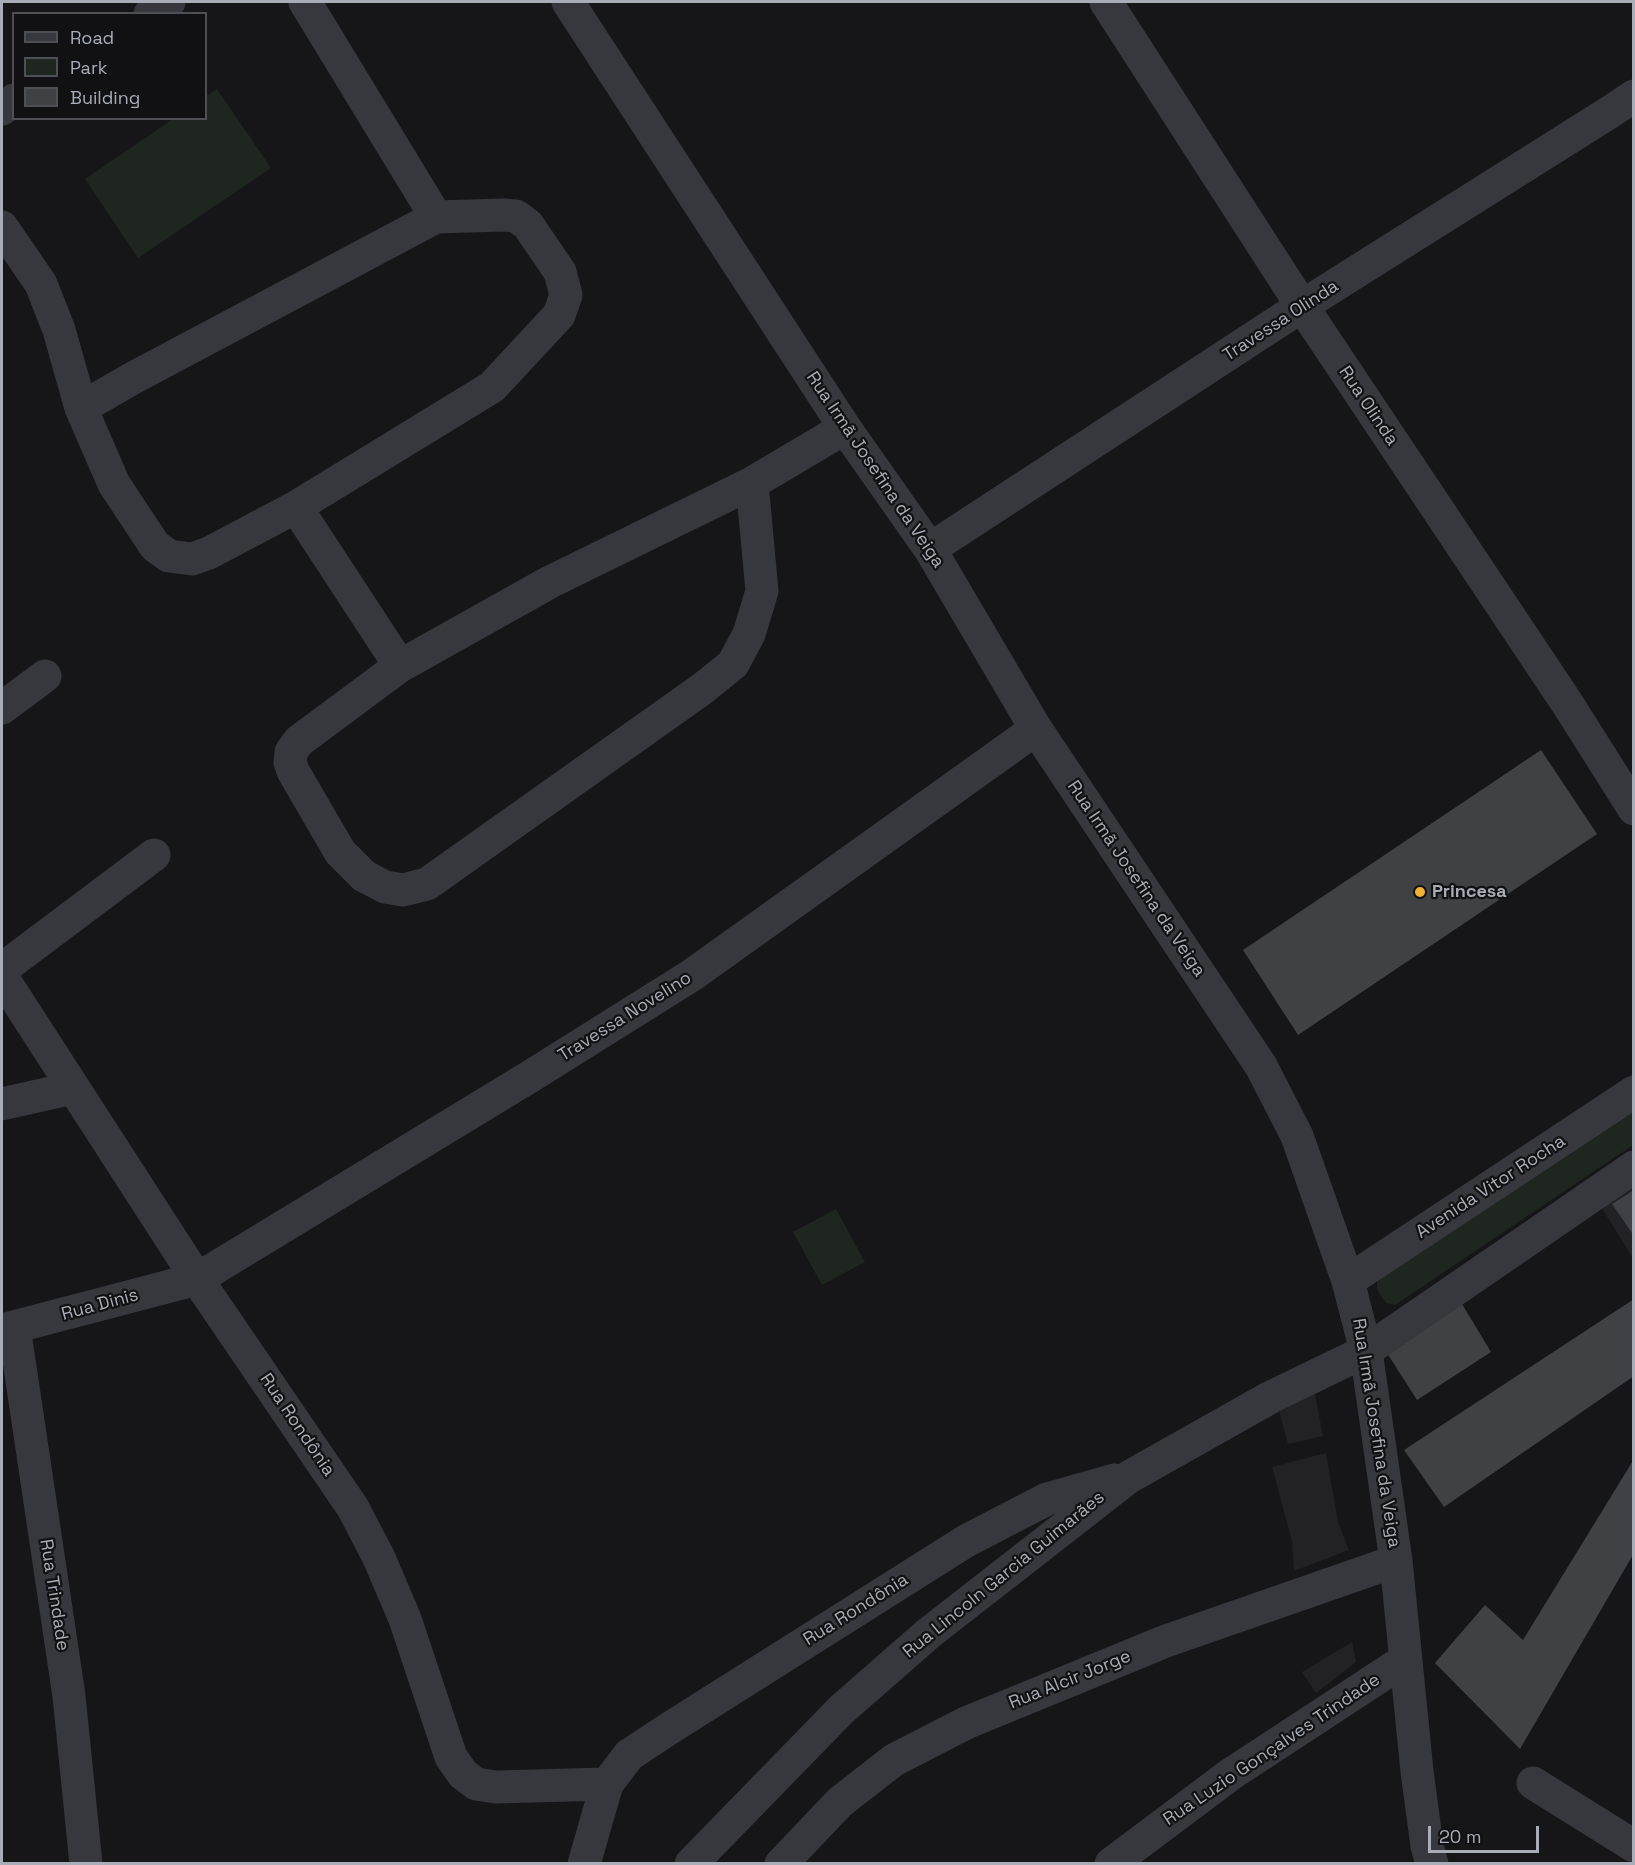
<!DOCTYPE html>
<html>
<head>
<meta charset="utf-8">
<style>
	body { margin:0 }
	#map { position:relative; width:1635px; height:1865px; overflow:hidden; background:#161618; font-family:"Space Grotesk",sans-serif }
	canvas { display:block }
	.frame { position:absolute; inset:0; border:3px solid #a8adb8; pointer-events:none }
	.legend { position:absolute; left:12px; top:12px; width:195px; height:108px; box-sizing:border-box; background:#111113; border:2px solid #4d4f55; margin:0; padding:8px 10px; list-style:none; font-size:18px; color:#a8adb8 }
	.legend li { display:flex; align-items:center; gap:12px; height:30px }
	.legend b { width:30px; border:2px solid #4d4f55 }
	.scale { position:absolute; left:1428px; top:1826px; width:111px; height:27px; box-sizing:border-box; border:3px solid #a8adb8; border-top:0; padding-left:8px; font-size:18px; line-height:21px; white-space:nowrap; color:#a8adb8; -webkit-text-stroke:4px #111113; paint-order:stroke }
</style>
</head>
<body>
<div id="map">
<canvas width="1635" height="1865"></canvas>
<div class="frame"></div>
<ul class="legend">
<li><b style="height:8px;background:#37383d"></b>Road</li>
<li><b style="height:16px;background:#1e261f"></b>Park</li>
<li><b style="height:16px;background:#404145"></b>Building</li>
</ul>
<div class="scale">20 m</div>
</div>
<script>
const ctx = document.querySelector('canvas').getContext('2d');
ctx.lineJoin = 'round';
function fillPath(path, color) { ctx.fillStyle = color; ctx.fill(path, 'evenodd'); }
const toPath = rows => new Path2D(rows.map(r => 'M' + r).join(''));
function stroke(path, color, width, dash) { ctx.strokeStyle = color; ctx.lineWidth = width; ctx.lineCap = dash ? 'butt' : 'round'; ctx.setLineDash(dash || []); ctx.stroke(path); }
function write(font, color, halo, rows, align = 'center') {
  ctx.font = font + ' "Space Grotesk",sans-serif'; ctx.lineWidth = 4.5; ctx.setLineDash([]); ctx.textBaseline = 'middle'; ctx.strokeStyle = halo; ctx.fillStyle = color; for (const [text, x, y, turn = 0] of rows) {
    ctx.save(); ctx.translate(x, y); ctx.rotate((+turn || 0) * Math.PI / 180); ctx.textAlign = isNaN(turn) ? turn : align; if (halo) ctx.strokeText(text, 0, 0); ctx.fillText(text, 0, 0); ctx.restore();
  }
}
const built = toPath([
	[1633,1179,1633,1258,1598,1202],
	[1314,1389,1323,1436,1288,1444,1277,1403],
	[1326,1453,1338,1522,1349,1550,1294,1571,1292,1541,1272,1467],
	[1352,1642,1356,1662,1316,1693,1302,1672]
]);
const green = toPath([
	[217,89,271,168,138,258,85,179,173,119,206,118,206,96],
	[1633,1104,1633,1145,1395,1305,1386,1303,1377,1290,1377,1274],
	[836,1209,865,1262,822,1285,793,1232]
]);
const building = toPath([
	[1541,750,1597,834,1298,1035,1243,950],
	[1634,1190,1634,1236,1612,1204],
	[1634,1299,1634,1376,1444,1507,1404,1450],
	[1462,1304,1491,1352,1417,1400,1387,1353],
	[1634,1459,1634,1553,1520,1749,1435,1663,1485,1605,1523,1640]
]);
const minor = toPath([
	[568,2,845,428,930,549,1036,729,1261,1066,1297,1136,1348,1281,1366,1351,1396,1561,1417,1771,1427,1846,1432,1864],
	[1106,2,1302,306,1567,703,1634,809],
	[150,14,169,2],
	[2,109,14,100],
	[2,227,41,284,59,330,81,408,114,484,155,546,169,556,192,559,209,553,296,507,492,387,559,315,566,295,560,272,528,225,516,216,503,215,436,217],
	[81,408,133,378,436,217,305,2],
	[752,483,762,591,749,634,733,664,702,689,427,884,403,890,385,887,364,876,340,852,293,771,290,762,291,752,299,741,400,666,550,582,752,483,845,428],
	[296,507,400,666],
	[930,549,1302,306,1610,112,1634,96],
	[2,708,45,676],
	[2,969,154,855],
	[2,977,197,1279,353,1508,379,1558,405,1619,451,1757,463,1774,476,1784,496,1787,607,1784],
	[2,1104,73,1088],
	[1348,1281,1634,1092],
	[14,1327,69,1696,86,1864],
	[2,1330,197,1279,531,1076,692,975,1036,729],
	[1533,1783,1634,1846],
	[584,1864,607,1784,629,1755,670,1728,966,1541,1047,1499,1114,1480],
	[691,1864,841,1710,929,1633,1129,1477,1271,1397,1366,1351,1634,1167],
	[781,1864,840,1802,894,1760,966,1723,1166,1641,1396,1561],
	[1111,1864,1231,1774,1405,1660]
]);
const markers = [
	[1420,892,6,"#f2b134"]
];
const streetNames = [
	["Travessa Olinda",1281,321,-33],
	["Rua Olinda",1368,406,56],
	["Rua Irmã Josefina da Veiga",875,470,56],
	["Rua Irmã Josefina da Veiga",1136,879,56],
	["Travessa Novelino",625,1017,-32],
	["Avenida Vitor Rocha",1491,1187,-33],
	["Rua Dinis",100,1305,-15],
	["Rua Rondônia",297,1425,56],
	["Rua Irmã Josefina da Veiga",1376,1433,81],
	["Rua Lincoln Garcia Guimarães",1004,1575,-39],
	["Rua Trindade",54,1595,81],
	["Rua Rondônia",856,1610,-32],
	["Rua Alcir Jorge",1070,1680,-22],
	["Rua Luzio Gonçalves Trindade",1272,1750,-34]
];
const poiNames = [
	["Princesa",1432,892]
];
fillPath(built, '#222225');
fillPath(green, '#1e261f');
fillPath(building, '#404145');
stroke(minor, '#37383d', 33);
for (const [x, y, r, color] of markers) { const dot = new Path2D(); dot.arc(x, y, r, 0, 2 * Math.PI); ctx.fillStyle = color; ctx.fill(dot); stroke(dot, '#111113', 2); }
write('18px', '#a8adb8', '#111113', streetNames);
write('bold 18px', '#a8adb8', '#111113', poiNames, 'left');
</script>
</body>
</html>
